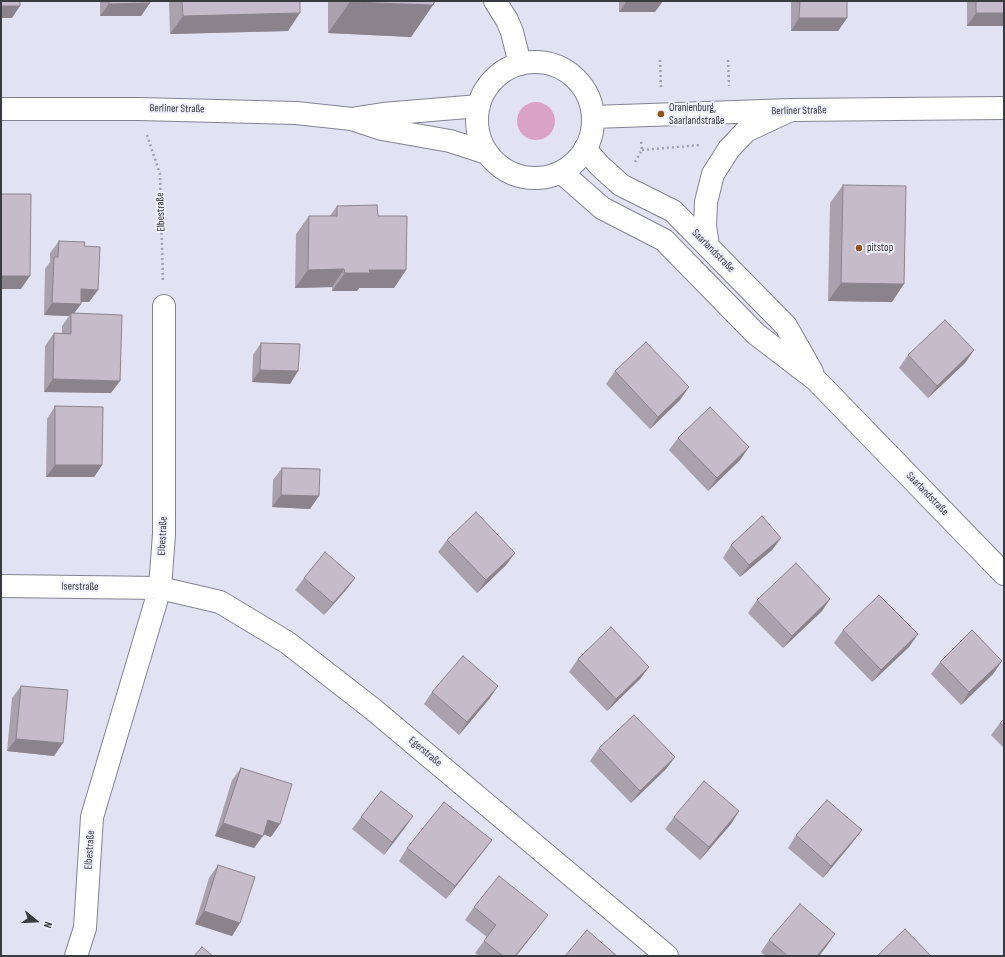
<!DOCTYPE html>
<html>
<head>
<meta charset="utf-8">
<style>
	body { margin:0 }
	#map { position:relative; width:1005px; height:957px; overflow:hidden; background:#e3e2f3; font-family:"Sofia Sans Condensed",sans-serif }
	canvas { display:block }
	.frame { position:absolute; inset:0; border:2px solid #3a3a41; pointer-events:none }
	.north { position:absolute; left:16px; top:901px; width:40px; height:40px; -webkit-text-stroke:3px #f0effd; paint-order:stroke; rotate:108deg; font-size:11px; font-weight:700; line-height:16px; text-align:center; color:#3a3a41 }
	.north::after { content:''; display:block; margin:auto; width:14px; height:18px; background:#3a3a41; clip-path:polygon(50% 0,100% 100%,50% 72%,0 100%) }
</style>
</head>
<body>
<div id="map">
<canvas width="1005" height="957"></canvas>
<div class="frame"></div>
<div class="north">N</div>
</div>
<script>
const ctx = document.querySelector('canvas').getContext('2d');
ctx.lineJoin = 'round';
function fillPath(path, color) { ctx.fillStyle = color; ctx.fill(path, 'evenodd'); }
const toPath = rows => new Path2D(rows.map(r => 'M' + r).join(''));
function stroke(path, color, width, dash) { ctx.strokeStyle = color; ctx.lineWidth = width; ctx.lineCap = dash ? 'butt' : 'round'; ctx.setLineDash(dash || []); ctx.stroke(path); }
function write(font, color, halo, rows, align = 'center') {
  ctx.font = font + ' "Sofia Sans Condensed",sans-serif'; ctx.lineWidth = 4; ctx.setLineDash([]); ctx.textBaseline = 'middle'; ctx.strokeStyle = halo; ctx.fillStyle = color; for (const [text, x, y, turn = 0] of rows) {
    ctx.save(); ctx.translate(x, y); ctx.rotate((+turn || 0) * Math.PI / 180); ctx.textAlign = isNaN(turn) ? turn : align; if (halo) ctx.strokeText(text, 0, 0); ctx.fillText(text, 0, 0); ctx.restore();
  }
}
const green = toPath([
	'517 121a19 19 0 1 1 38 0a19 19 0 1 1-38 0Z'
]);
const path = toPath([
	[660,60,661,88],
	[728,60,729,86],
	[147,135,160,174,163,281],
	[642,150,701,145],
	[635,162,642,150,641,141]
]);
const minor = toPath([
	[495,1,507,20,512,32,520,64],
	[585,149,599,165,621,185,673,211,786,326,812,372],
	[561,172,602,208,664,240,756,334,816,380,1004,574],
	[708,246,705,226,706,202,713,174,729,149,746,131,791,110],
	[1,586,160,588,220,602,288,643,374,710,667,956],
	[76,956,85,928,92,817,160,588,164,534,164,306]
]);
const major = toPath([
	'477 120a58 58 0 1 1 116 0a58 58 0 1 1-116 0Z',
	[1,109,139,109,296,113,352,119,382,129,450,141,487,153],
	[593,117,791,110,1004,108],
	[357,118,383,114,479,106]
]);
const wall = toPath([
	[100,1,150,1,141,16,100,16],
	[169,1,300,1,288,31,170,34],
	[328,1,435,1,433,5,411,37,328,33],
	[619,1,663,1,655,12,619,12],
	[791,1,847,1,847,18,838,31,791,31],
	[967,1,1004,1,1004,26,967,26],
	[843,185,892,302,828,301,830,203],
	[337,206,378,216,406,270,394,288,359,288,357,291,332,291,332,287,295,288,296,234,309,216,330,216],
	[59,241,84,246,98,290,89,302,81,302,81,304,74,313,111,393,44,392,45,346,54,333,62,333,62,326,69,316,44,315,45,269,50,262,50,253],
	[261,343,298,371,290,384,252,382,253,355],
	[974,350,965,363,928,398,899,368,908,355],
	[615,371,680,400,650,429,606,384],
	[55,406,102,465,94,477,46,477,47,419],
	[678,438,749,447,740,460,708,491,669,450],
	[282,468,310,509,272,507,273,480],
	[781,538,772,550,740,577,723,558,731,545],
	[447,540,515,553,506,565,477,593,438,552],
	[304,578,355,578,346,590,324,615,295,590],
	[830,599,822,611,783,648,748,613,757,600],
	[843,630,918,634,909,647,872,682,834,643],
	[578,659,649,667,640,679,607,711,569,672],
	[1002,661,993,674,961,705,931,674,940,662],
	[21,686,54,756,7,751,12,698],
	[432,692,490,698,459,735,424,704],
	[1004,719,1004,748,991,735,1000,723],
	[599,748,675,757,666,769,631,803,590,761],
	[241,768,271,837,263,834,254,848,215,836,232,780],
	[739,811,731,824,700,860,665,829,674,817],
	[413,816,404,829,384,855,352,829,361,817],
	[796,835,853,842,823,878,788,848],
	[407,848,483,852,446,899,399,861],
	[218,865,240,923,232,936,195,924,209,878],
	[474,907,539,927,516,956,479,956,475,953,487,937,465,920],
	[835,934,826,947,819,956,765,956,761,952,769,940]
]);
const shadedWall = toPath([
	[627,1,663,1,655,12,619,12],
	[350,2,433,5,411,37,328,33],
	[150,3,141,16,100,16,109,4],
	[1,6,20,6,12,18,1,18],
	[300,13,288,31,170,34,183,16],
	[976,13,1004,13,1004,26,967,26],
	[799,18,847,18,838,31,791,31],
	[344,269,332,287,295,288,308,270],
	[369,270,406,270,394,288,359,288,357,291,332,291,345,273],
	[1,276,30,276,21,289,1,289],
	[841,283,904,284,892,302,828,301],
	[81,289,98,290,89,302,73,302],
	[52,303,81,304,72,316,71,313,69,316,44,315],
	[974,350,965,363,928,398,937,386],
	[260,370,298,371,290,384,252,382],
	[53,379,120,381,111,393,44,392],
	[689,387,680,400,650,429,658,417],
	[749,447,740,460,708,491,717,478],
	[55,465,102,465,94,477,46,477],
	[281,495,319,496,310,509,272,507],
	[781,538,772,550,740,577,749,565],
	[515,553,506,565,477,593,486,580],
	[355,578,346,590,324,615,333,603],
	[830,599,822,611,783,648,792,636],
	[918,634,909,647,872,682,881,670],
	[1002,661,993,674,961,705,969,692],
	[649,667,640,679,607,711,616,699],
	[498,686,490,698,459,735,467,722],
	[16,739,63,743,54,756,7,751],
	[675,757,666,769,631,803,640,791],
	[739,811,731,824,700,860,709,847],
	[413,816,404,829,384,855,392,842],
	[268,820,280,824,271,837,259,833],
	[223,823,263,836,254,848,215,836],
	[862,830,853,842,823,878,831,866],
	[492,840,483,852,446,899,455,886],
	[204,911,240,923,232,936,195,924],
	[548,915,539,927,516,956,515,956],
	[835,934,826,947,819,956,817,956]
]);
const building = toPath([
	[1,1,20,1,20,6,1,6,1,1],
	[109,1,150,1,150,3,109,4,109,1],
	[182,1,300,1,300,13,183,16,182,1],
	[350,1,435,1,433,5,350,2,350,1],
	[800,1,847,1,847,18,799,18,800,1],
	[976,1,1004,1,1004,13,976,13,976,1],
	[843,185,906,186,904,284,841,283,843,185],
	[1,194,31,194,30,276,1,276,1,194],
	[377,205,378,216,407,216,406,270,369,270,370,273,345,273,344,269,308,270,309,216,337,216,337,206,377,205],
	[59,241,85,242,84,246,100,247,98,290,81,289,81,304,52,303,54,257,58,257,59,241],
	[71,313,122,315,120,381,53,379,54,333,71,334,71,313],
	[945,320,974,350,937,386,908,355,945,320],
	[646,342,689,387,658,417,615,371,646,342],
	[261,343,300,344,298,371,260,370,261,343],
	[55,406,103,407,102,465,55,465,55,406],
	[710,407,749,447,717,478,678,438,710,407],
	[282,468,320,469,319,496,281,495,282,468],
	[476,512,515,553,486,580,447,540,476,512],
	[762,516,781,538,749,565,731,545,762,516],
	[325,552,355,578,333,603,304,578,325,552],
	[796,563,830,599,792,636,757,600,796,563],
	[879,595,918,634,881,670,843,630,879,595],
	[611,627,649,667,616,699,578,659,611,627],
	[972,630,1002,661,969,692,940,662,972,630],
	[463,656,498,686,467,722,432,692,463,656],
	[21,686,68,690,63,743,16,739,21,686],
	[634,715,675,757,640,791,599,748,634,715],
	[1004,719,1004,726,1000,723,1004,719],
	[241,768,292,784,280,824,268,820,263,836,223,823,241,768],
	[704,781,739,811,709,847,674,817,704,781],
	[381,791,413,816,392,842,361,817,381,791],
	[827,800,862,830,831,866,796,835,827,800],
	[444,802,492,840,455,886,407,848,444,802],
	[218,865,255,877,240,923,204,911,218,865],
	[499,876,548,915,515,956,503,956,484,941,496,925,474,907,499,876],
	[800,904,835,934,817,956,788,956,769,940,800,904],
	[905,929,931,956,877,956,905,929],
	[587,930,617,956,565,956,587,930],
	[202,947,213,956,194,956,202,947]
]);
const markers = [
	[661,114,4,"#905315"],
	[859,248,4,"#905315"]
];
const poiNames = [
	["Oranienburg,",669,108],
	["Saarlandstraße",669,121],
	["pitstop",867,248]
];
const streetNames = [
	["Berliner Straße",177,109,1],
	["Berliner Straße",799,111,-1],
	["Elbestraße",161,212,-92],
	["Saarlandstraße",713,251,45],
	["Saarlandstraße",927,494,46],
	["Elbestraße",163,536,-87],
	["Iserstraße",80,587,1],
	["Egerstraße",425,752,40],
	["Elbestraße",90,850,-86]
];
fillPath(green, '#daa3c5');
stroke(minor, '#848392', 24);
stroke(major, '#848392', 24);
stroke(path, '#a1a1ae', 2.5, [2, 3]);
stroke(minor, '#fff', 22);
stroke(major, '#fff', 22);
fillPath(wall, '#a9a1ae');
fillPath(shadedWall, '#8a838d');
fillPath(building, '#c5bbca');
stroke(building, '#8a838d', 1);
for (const [x, y, r, color] of markers) { const dot = new Path2D(); dot.arc(x, y, r, 0, 2 * Math.PI); ctx.fillStyle = color; ctx.fill(dot); stroke(dot, '#f0effd', 1.5); }
write('11px', '#3a3a41', '#f0effd', poiNames, 'left');
write('11px', '#3a3a41', '#f0effd', streetNames);
</script>
</body>
</html>
